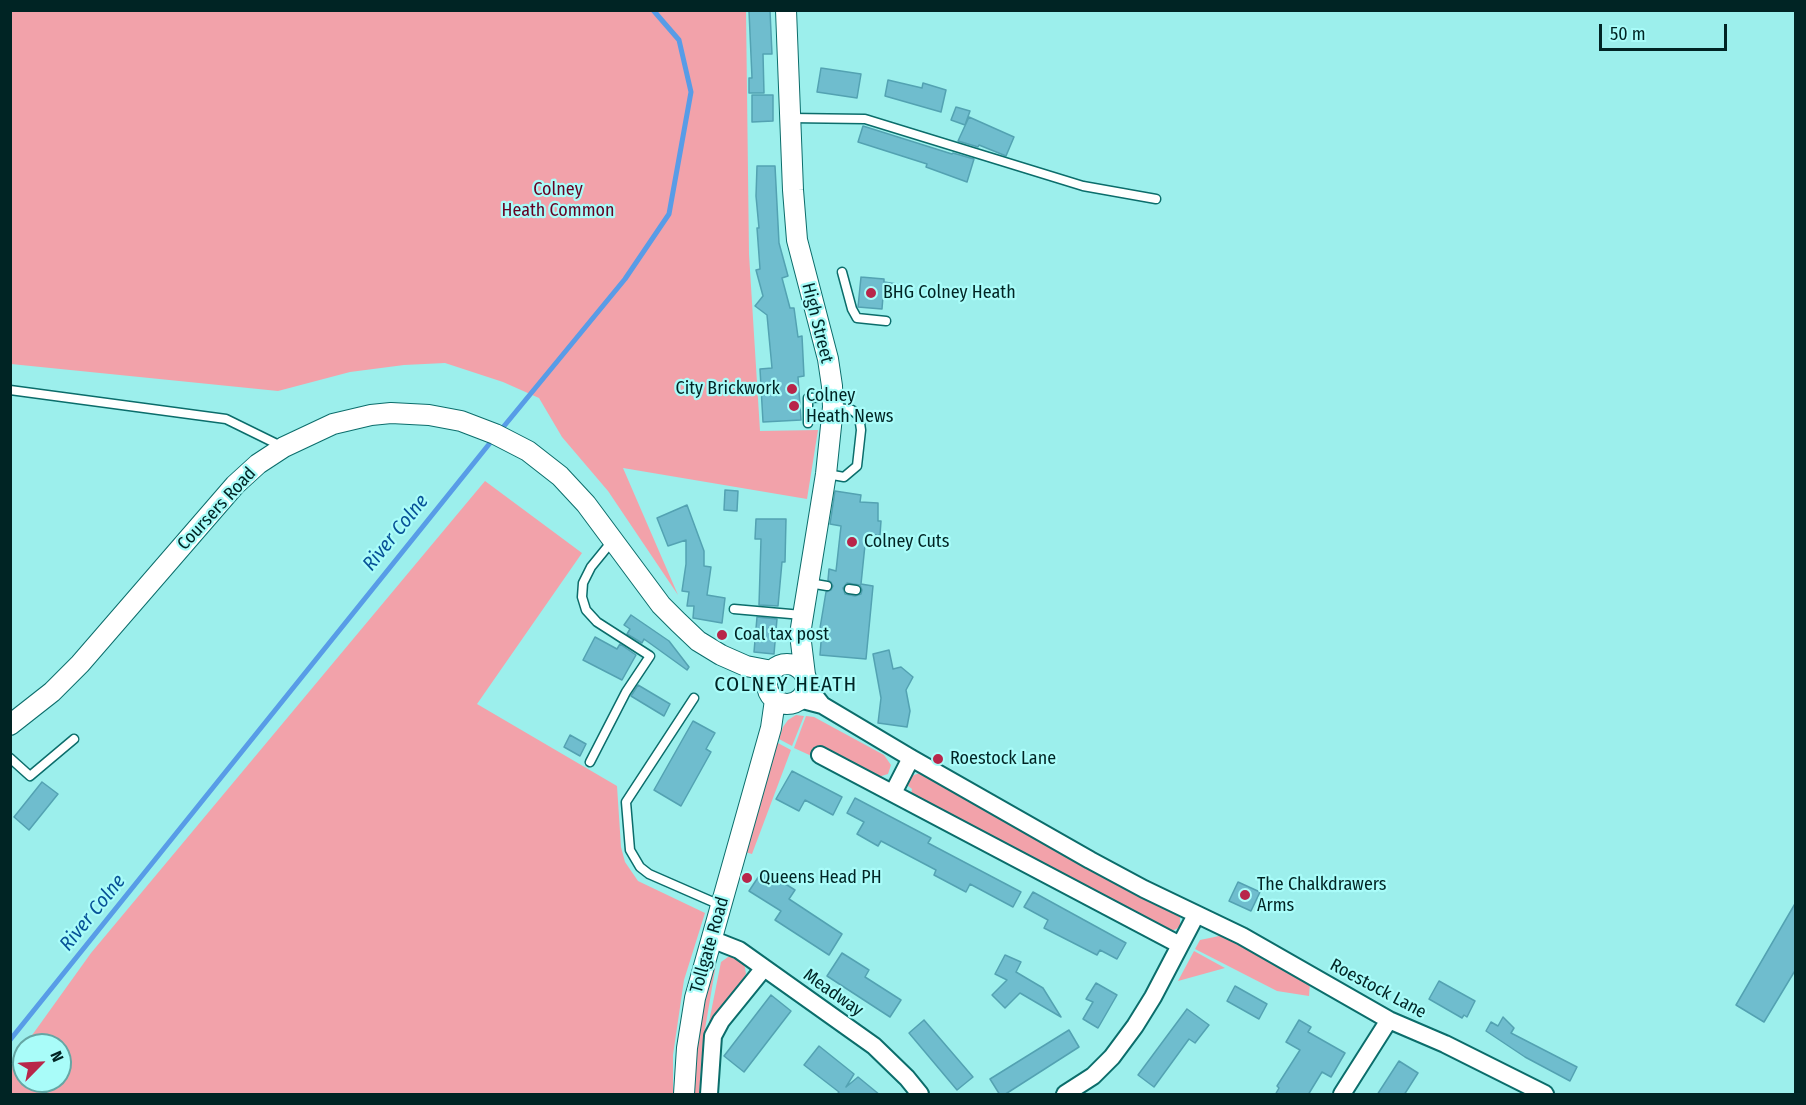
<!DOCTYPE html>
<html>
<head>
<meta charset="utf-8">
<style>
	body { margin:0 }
	#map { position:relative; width:1806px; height:1105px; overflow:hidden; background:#9cefec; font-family:"Fira Sans Condensed",sans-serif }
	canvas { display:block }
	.frame { position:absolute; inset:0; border:12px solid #002424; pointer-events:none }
	.north { position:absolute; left:12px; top:1033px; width:60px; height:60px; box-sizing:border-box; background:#a9fcf9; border:2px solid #65a6a4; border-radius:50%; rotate:66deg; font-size:16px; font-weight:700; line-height:24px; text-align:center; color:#002424 }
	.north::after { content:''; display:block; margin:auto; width:21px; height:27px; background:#b8264a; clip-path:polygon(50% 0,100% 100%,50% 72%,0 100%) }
	.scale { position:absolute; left:1599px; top:24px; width:128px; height:27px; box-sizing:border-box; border:3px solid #002424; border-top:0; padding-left:8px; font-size:18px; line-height:21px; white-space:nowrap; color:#002424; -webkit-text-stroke:4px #a9fcf9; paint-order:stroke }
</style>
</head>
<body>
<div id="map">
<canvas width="1806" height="1105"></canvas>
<div class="frame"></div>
<div class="north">N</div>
<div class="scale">50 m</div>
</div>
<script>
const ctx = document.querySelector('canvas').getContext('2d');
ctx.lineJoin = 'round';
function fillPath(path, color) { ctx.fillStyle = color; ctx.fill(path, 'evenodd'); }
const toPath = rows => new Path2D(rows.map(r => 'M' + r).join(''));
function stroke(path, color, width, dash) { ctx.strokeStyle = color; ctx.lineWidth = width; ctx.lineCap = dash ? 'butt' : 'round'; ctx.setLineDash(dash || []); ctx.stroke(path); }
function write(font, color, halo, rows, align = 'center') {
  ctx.font = font + ' "Fira Sans Condensed",sans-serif'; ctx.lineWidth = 4.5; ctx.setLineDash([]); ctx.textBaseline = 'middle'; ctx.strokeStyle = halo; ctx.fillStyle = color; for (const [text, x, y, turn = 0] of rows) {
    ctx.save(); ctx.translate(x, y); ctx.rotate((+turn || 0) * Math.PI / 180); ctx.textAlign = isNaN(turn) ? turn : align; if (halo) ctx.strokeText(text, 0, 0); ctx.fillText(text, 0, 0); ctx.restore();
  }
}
const green = toPath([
	[10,11,746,11,749,254,760,431,818,430,807,499,623,468,678,595,608,491,562,437,539,398,503,382,445,363,404,365,350,372,278,391,11,364],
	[485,481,582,553,477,704,617,786,621,847,625,862,638,881,705,913,684,980,673,1055,673,1094,11,1094,11,1065,24,1046,24,1081,60,1081,60,1045,25,1045,91,953],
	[796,715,804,716,792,746,779,739,783,727,788,720],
	[806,716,814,717,884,755,891,765,888,774,878,777,816,758,794,748],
	[776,742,791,750,752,854,745,852],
	[920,773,1176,913,1180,917,1180,927,1170,932,911,794,912,789,907,785,909,779,914,775],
	[1224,935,1310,982,1309,996,1277,991,1195,949,1200,940],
	[1194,951,1225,968,1178,981],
	[734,956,744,962,746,974,707,1032,721,962,728,957],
	[716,964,703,1041,699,1094,693,1094,695,1042,711,970]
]);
const stream = toPath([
	[500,431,625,279,669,214,691,92,679,40,653,10],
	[10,1040,494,438]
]);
const building = toPath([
	[749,11,770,11,772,54,763,54,764,93,749,93,749,78,752,78,749,11],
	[821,68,861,74,857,98,817,92,821,68],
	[888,80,922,88,923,83,946,90,941,112,885,96,888,80],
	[752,95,773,95,773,121,752,122,752,95],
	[956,107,970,111,965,125,951,120,956,107],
	[969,117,1014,137,1006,156,979,145,978,147,958,141,969,117],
	[863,126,952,154,953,153,974,159,967,182,926,167,927,164,858,142,863,126],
	[757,166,775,166,779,243,788,276,782,278,790,308,794,308,798,337,802,336,804,376,798,377,801,420,763,422,760,369,772,368,767,315,755,306,763,296,756,270,760,269,757,228,759,228,756,196,757,166],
	[861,277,884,279,884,282,897,284,896,297,883,296,882,309,858,307,861,277],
	[725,490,738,491,737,511,724,510,725,490],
	[835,491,861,495,860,502,878,503,878,521,881,521,880,535,866,535,861,584,873,586,866,659,820,655,822,629,820,628,826,592,831,590,833,586,831,582,828,580,829,569,836,571,841,526,830,524,835,491],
	[847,583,860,585,862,590,861,594,855,596,845,594,843,588,847,583],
	[687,505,704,551,704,566,711,567,707,595,725,598,722,623,693,618,694,606,687,606,689,592,682,591,686,564,686,540,668,546,657,518,687,505],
	[756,519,786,519,785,562,782,562,778,606,759,605,761,539,755,539,756,519],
	[631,615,669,641,689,667,687,670,644,639,642,643,627,634,630,629,624,625,631,615],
	[757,617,777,619,774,654,754,652,757,617],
	[595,637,617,649,620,644,636,655,622,680,583,660,595,637],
	[889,650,893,669,901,667,913,677,906,690,910,711,907,727,878,723,881,698,873,654,889,650],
	[638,685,670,704,664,716,631,696,638,685],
	[693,721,715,733,706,749,711,752,681,806,654,790,693,721],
	[570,735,586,744,580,756,564,747,570,735],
	[792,771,842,797,833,815,805,800,799,811,776,799,792,771],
	[42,782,58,794,29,830,14,817,42,782],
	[855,798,931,838,928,843,1021,892,1013,907,970,884,966,892,934,875,936,870,881,841,878,846,857,834,864,822,847,813,855,798],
	[763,870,795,890,789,899,842,934,829,955,775,920,781,911,749,891,763,870],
	[1238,882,1260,892,1251,911,1229,901,1238,882],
	[1033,892,1126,943,1117,959,1100,950,1097,955,1044,928,1048,920,1024,907,1033,892],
	[1796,902,1796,969,1764,1022,1736,1005,1796,902],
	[842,953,869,970,865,977,901,1000,890,1017,827,976,842,953],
	[1005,955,1021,962,1016,972,1043,988,1061,1017,1020,993,1005,1008,992,995,1007,980,995,974,1005,955],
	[1439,981,1475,1001,1467,1017,1464,1015,1462,1018,1429,999,1439,981],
	[1096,983,1117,995,1098,1028,1083,1019,1093,1002,1086,999,1096,983],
	[1235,986,1267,1004,1259,1019,1227,1001,1235,986],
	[771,995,791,1011,744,1072,724,1056,771,995],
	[1187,1009,1209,1025,1195,1043,1189,1039,1154,1087,1138,1075,1187,1009],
	[1503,1017,1514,1028,1511,1033,1577,1067,1570,1081,1525,1057,1486,1031,1491,1022,1498,1026,1503,1017],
	[924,1020,973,1077,957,1090,909,1033,924,1020],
	[1299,1020,1311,1027,1308,1032,1345,1053,1331,1077,1322,1072,1308,1095,1275,1095,1279,1088,1277,1086,1300,1050,1286,1042,1299,1020],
	[1069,1030,1079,1047,1004,1095,1000,1095,990,1079,1069,1030],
	[819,1046,854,1074,846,1087,858,1077,880,1095,836,1095,839,1092,804,1065,819,1046],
	[1399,1061,1418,1073,1404,1095,1377,1095,1399,1061]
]);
const service = toPath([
	[790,118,865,119,1083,186,1156,199],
	[842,272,852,309,857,318,886,321],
	[10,390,226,419,283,447],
	[808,423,808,398,832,397],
	[827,474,844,477,857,466,861,430,859,416,852,410,833,407],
	[809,583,827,586],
	[849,589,856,590],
	[734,609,802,615],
	[694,698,626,802,630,850,640,867,649,874,720,905],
	[10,758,30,776,74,739],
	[590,762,626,692,650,656,597,622,586,610,582,597,583,583,591,567,613,540]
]);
const minor = toPath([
	[807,686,822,705],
	[799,699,822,705,911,758,1090,860,1144,889,1242,936,1389,1020,1445,1044,1545,1094],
	[820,755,1180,945],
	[893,793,911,758],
	[711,939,739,950,874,1046,907,1078,920,1094],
	[709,1094,713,1036,721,1021,764,968],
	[1065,1094,1093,1076,1112,1057,1135,1026,1153,997,1196,915],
	[1342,1094,1389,1020]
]);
const tertiary = toPath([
	[786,10,793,190,797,240,828,359,832,386,833,407,826,474,800,634,805,675],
	'767 684a20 20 0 1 1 40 0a20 20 0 1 1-40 0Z',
	[10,725,52,692,80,664,235,485,258,464,284,447,333,424,371,415,391,413,429,415,461,421,495,434,528,451,560,476,586,504,661,605,678,622,698,641,721,655,746,666,772,671],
	[684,1094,687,1048,695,998,771,728,775,700]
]);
const markers = [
	[871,293,6,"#b8264a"],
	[792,389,6,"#b8264a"],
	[794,406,6,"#b8264a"],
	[852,542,6,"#b8264a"],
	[722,635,6,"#b8264a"],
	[938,759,6,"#b8264a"],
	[747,878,6,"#b8264a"],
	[1245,895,6,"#b8264a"]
];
const parkNames = [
	["Colney",558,190],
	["Heath Common",558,211]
];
const poiNames = [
	["BHG Colney Heath",883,293],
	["City Brickwork",780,389,"right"],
	["Colney",806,396],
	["Heath News",806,417],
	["Colney Cuts",864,542],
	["Coal tax post",734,635],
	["Roestock Lane",950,759],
	["Queens Head PH",759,878],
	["The Chalkdrawers",1257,885],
	["Arms",1257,906]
];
const streetNames = [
	["High Street",817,323,76],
	["Coursers Road",217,509,-47],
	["Tollgate Road",710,945,-74],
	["Roestock Lane",1378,989,28],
	["Meadway",833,993,35]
];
const waterNames = [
	["River Colne",396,533,-51],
	["River Colne",93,913,-51]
];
const quarterNames = [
	["COLNEY HEATH",786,685]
];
fillPath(green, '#f2a2aa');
stroke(stream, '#589ce7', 5);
fillPath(building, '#6fbdce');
stroke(building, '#53a2b2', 1.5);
stroke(service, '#0b6d6b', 11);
stroke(minor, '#0b6d6b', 20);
stroke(tertiary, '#0b6d6b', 22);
stroke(service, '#fff', 8);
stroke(minor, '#fff', 16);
stroke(tertiary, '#fff', 20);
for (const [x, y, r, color] of markers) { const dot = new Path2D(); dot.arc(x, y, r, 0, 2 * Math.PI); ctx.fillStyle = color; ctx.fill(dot); stroke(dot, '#a9fcf9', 2); }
write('18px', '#660121', '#a9fcf9', parkNames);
write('18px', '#002424', '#a9fcf9', poiNames, 'left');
write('18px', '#002424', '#a9fcf9', streetNames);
write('italic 20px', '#075297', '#a9fcf9', waterNames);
ctx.letterSpacing = '1.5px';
write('21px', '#002424', '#a9fcf9', quarterNames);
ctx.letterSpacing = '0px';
</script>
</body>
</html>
